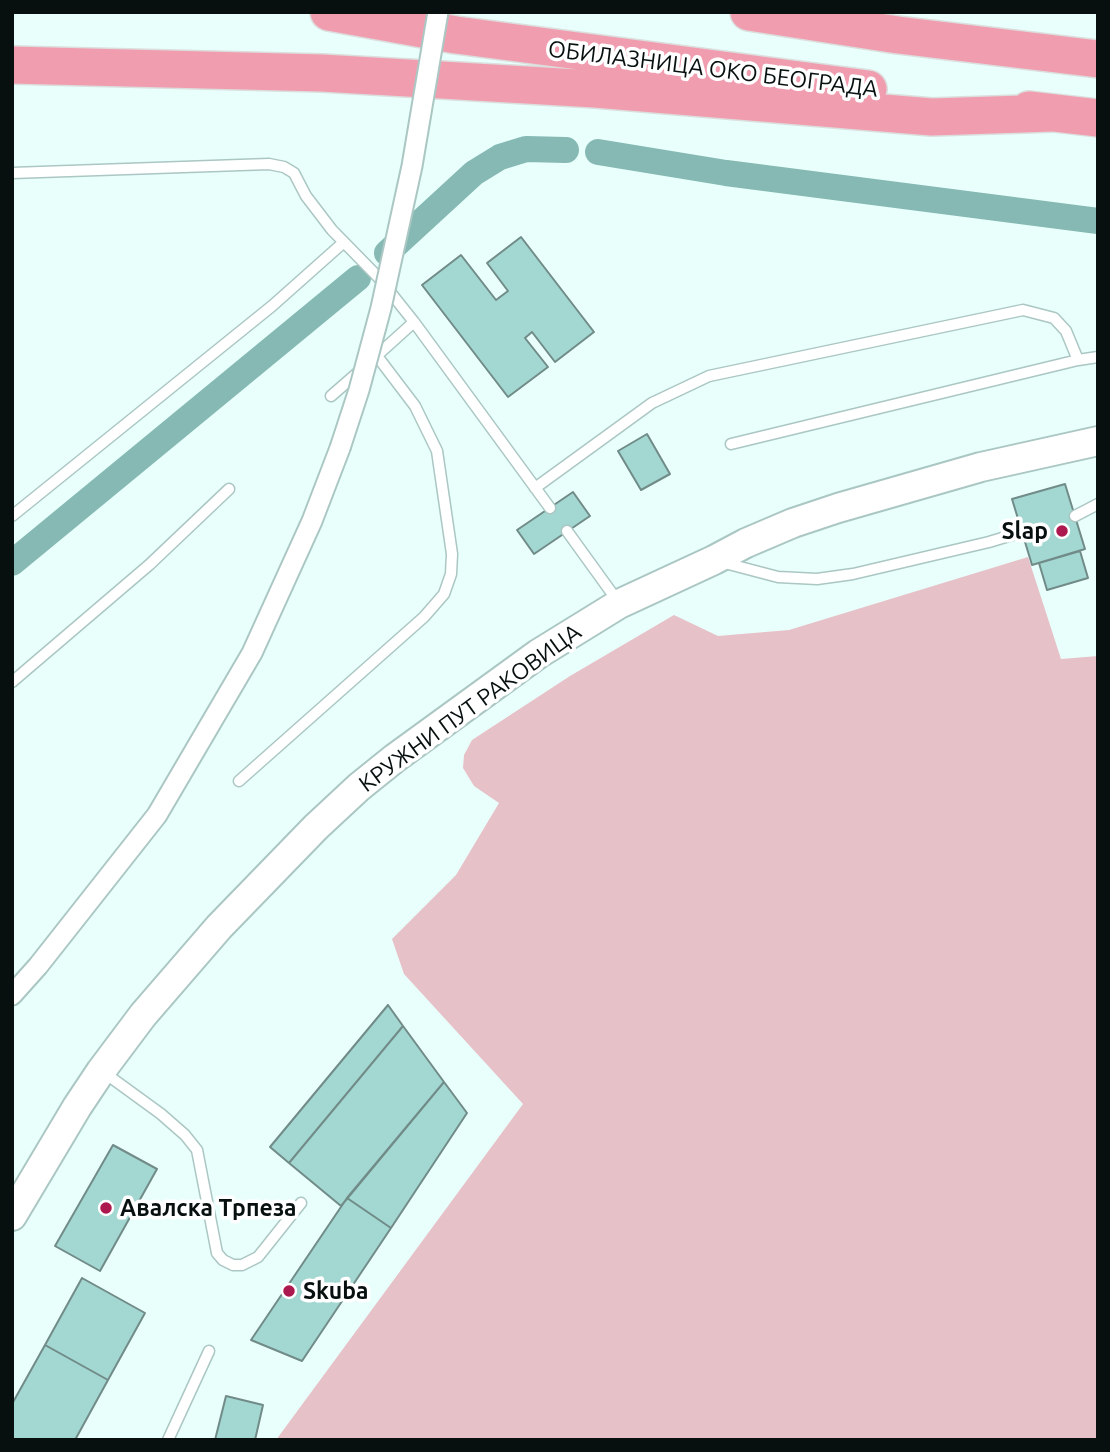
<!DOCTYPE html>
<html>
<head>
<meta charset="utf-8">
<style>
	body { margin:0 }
	#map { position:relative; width:1110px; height:1452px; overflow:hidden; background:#e8fffc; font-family:Ubuntu,sans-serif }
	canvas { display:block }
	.frame { position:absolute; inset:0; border:14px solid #07100f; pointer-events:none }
</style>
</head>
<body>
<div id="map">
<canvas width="1110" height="1452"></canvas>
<div class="frame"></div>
</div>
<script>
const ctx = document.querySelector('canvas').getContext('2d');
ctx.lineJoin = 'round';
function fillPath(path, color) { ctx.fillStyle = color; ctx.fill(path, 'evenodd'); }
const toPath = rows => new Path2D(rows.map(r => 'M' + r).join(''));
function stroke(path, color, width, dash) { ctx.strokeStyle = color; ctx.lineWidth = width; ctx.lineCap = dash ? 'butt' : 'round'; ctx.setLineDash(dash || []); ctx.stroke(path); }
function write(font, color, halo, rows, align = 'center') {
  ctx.font = font + ' Ubuntu,sans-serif'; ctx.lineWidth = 7; ctx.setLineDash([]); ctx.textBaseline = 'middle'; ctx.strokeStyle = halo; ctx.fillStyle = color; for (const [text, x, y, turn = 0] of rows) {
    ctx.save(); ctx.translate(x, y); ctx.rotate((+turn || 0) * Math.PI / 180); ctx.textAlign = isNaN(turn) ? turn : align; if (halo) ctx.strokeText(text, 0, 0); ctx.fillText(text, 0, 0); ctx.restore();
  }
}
const green = toPath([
	[1028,557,1061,659,1098,656,1098,1440,276,1440,523,1104,404,974,392,939,456,875,499,803,474,786,463,768,464,755,472,740,570,676,674,615,718,636,789,630]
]);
const canal = toPath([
	[598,152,726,173,1098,221],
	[387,253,474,173,500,157,526,149,566,150],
	[12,563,358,278]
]);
const building = toPath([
	[521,237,594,332,555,362,532,332,525,338,548,367,508,397,422,285,461,255,496,300,508,291,487,263,521,237],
	[647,434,670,474,641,490,618,451,647,434],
	[1065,484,1085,549,1032,565,1012,499,1065,484],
	[573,492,590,516,534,554,517,530,573,492],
	[1080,551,1088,578,1047,590,1039,563,1080,551],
	[388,1005,403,1026,289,1163,270,1147,388,1005],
	[403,1026,444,1082,341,1206,289,1163,403,1026],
	[444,1082,467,1113,391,1228,347,1198,444,1082],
	[113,1145,157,1169,100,1271,55,1246,113,1145],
	[347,1198,391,1228,302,1361,251,1340,347,1198],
	[82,1278,145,1313,108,1380,45,1345,82,1278],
	[45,1345,108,1380,75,1440,12,1440,12,1404,45,1345],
	[226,1396,263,1405,255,1440,215,1440,226,1396]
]);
const lane = toPath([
	[12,173,269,164,284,167,294,173,306,196,332,230,379,278,414,322,550,508],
	[373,359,414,322],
	[331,396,362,369],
	[731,444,1078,360,1098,357],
	[535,488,652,403,709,376,1023,310,1054,318,1066,331,1078,360],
	[12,516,272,306,344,242],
	[1075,516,1098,504],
	[567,531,619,603],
	[721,562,778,577,817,579,853,574,989,542,1022,532],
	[12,682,149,565,229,489],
	[239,781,424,617,444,594,451,574,452,554,437,451,415,406,377,356],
	[102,1071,161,1114,185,1135,197,1150,217,1253,223,1260,233,1265,242,1265,258,1257,301,1203],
	[168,1440,209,1351]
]);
const street = toPath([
	[12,995,38,966,157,815,252,653,312,521,340,448]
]);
const secondary = toPath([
	[12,1216,77,1107,101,1071,143,1015,219,927,316,827,359,787,395,758,538,654,619,604,714,560,746,543,793,523,838,508,981,467,1098,441]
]);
const highway = toPath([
	[329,12,456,35,868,89],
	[749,12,898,35,1098,59],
	[12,65,322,73,595,89,932,117,1052,113],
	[1029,110,1098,118]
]);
const streetBridge = toPath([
	[340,448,359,390,381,308,412,166,438,12]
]);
const markers = [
	[1062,531,7,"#ab194e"],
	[106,1208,7,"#ab194e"],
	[289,1291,7,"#ab194e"]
];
const streetNames = [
	["ОБИЛАЗНИЦА ОКО БЕОГРАДА",713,69,7],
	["КРУЖНИ ПУТ РАКОВИЦА",470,708,-36]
];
const poiNames = [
	["Slap",1048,531,"right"],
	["Авалска Трпеза",120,1208],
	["Skuba",303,1291]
];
fillPath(green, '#e7c1c8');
stroke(canal, '#86b9b3', 26);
fillPath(building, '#a3d7d1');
stroke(building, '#718b88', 2);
stroke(lane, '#abc7c3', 13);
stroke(street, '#abc7c3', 23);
stroke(secondary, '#abc7c3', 32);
stroke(highway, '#dcdedd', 40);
stroke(lane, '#fff', 10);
stroke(street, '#fff', 19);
stroke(secondary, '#fff', 28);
stroke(highway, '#f09eaf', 37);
stroke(streetBridge, '#abc7c3', 23, []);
stroke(streetBridge, '#fff', 19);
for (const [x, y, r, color] of markers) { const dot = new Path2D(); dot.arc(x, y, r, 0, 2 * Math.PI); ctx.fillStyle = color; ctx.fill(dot); stroke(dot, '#fff', 2.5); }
write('23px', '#07100f', '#fff', streetNames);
write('bold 23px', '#07100f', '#fff', poiNames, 'left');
</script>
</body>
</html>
